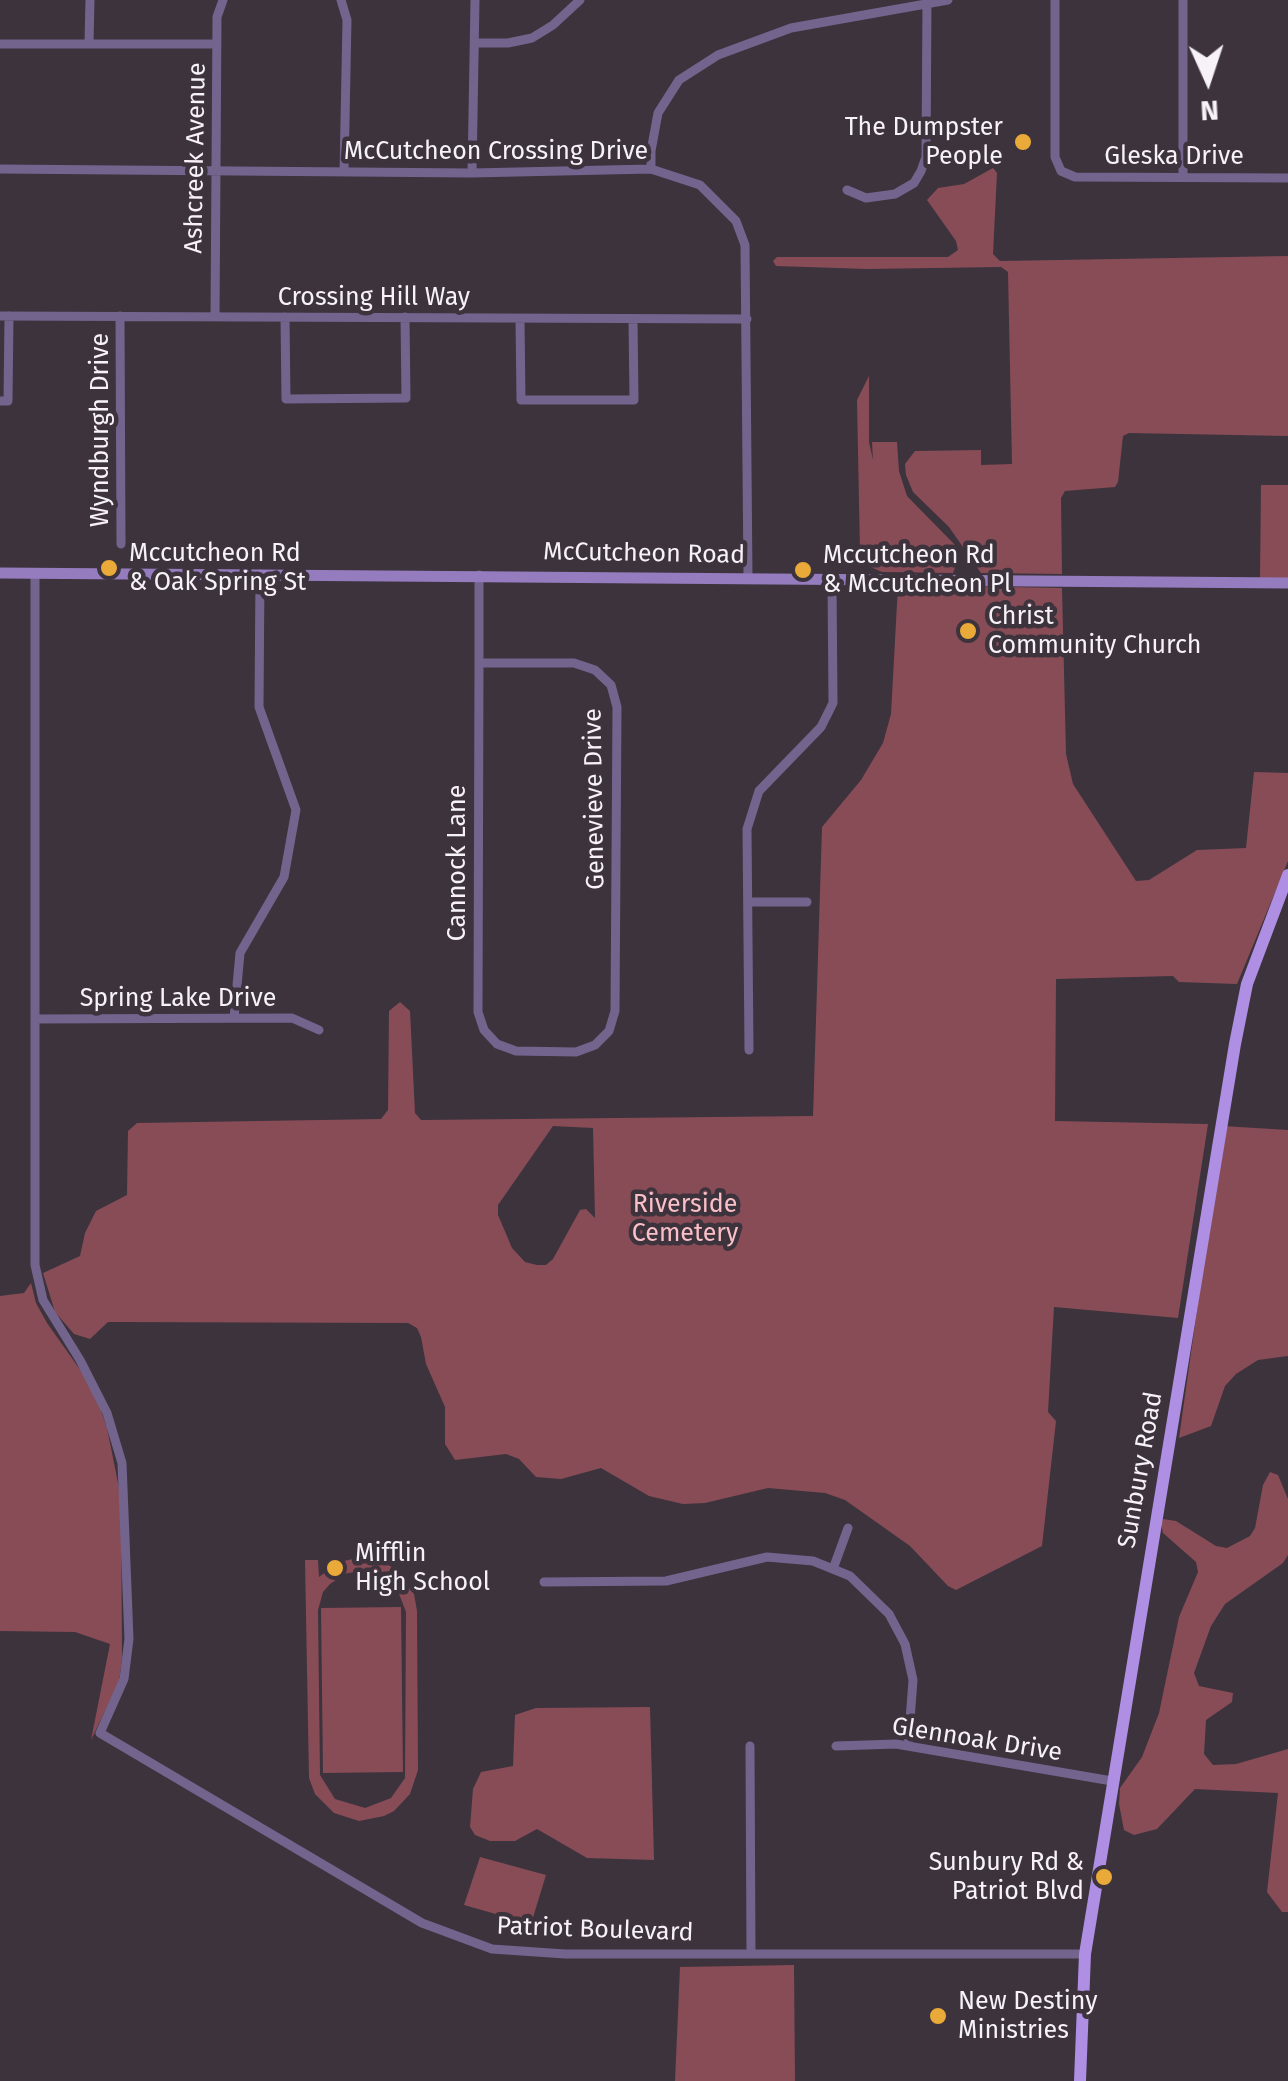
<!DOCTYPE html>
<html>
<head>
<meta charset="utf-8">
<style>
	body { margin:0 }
	#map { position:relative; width:1288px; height:2081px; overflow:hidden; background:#3c333d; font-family:"Fira Sans",sans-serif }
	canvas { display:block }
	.north { position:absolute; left:1158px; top:30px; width:100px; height:100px; -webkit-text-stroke:8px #3c333d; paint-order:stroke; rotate:177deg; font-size:28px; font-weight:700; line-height:40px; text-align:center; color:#f7f1f8 }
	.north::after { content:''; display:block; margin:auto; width:35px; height:45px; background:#f7f1f8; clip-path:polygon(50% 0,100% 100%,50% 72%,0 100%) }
</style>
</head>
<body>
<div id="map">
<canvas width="1288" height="2081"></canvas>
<div class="north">N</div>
</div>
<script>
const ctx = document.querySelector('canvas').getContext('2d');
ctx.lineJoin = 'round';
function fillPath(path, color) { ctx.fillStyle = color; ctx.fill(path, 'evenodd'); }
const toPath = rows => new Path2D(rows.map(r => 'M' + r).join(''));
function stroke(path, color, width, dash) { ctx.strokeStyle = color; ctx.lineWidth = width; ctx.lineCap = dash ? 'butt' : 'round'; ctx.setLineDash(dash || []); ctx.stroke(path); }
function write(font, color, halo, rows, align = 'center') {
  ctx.font = font + ' "Fira Sans",sans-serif'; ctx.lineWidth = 9; ctx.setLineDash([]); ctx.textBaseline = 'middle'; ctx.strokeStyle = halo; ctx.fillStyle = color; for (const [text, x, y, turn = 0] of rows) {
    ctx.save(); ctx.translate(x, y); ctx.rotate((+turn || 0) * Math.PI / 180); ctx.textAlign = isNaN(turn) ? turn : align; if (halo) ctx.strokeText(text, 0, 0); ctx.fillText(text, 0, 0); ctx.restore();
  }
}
const green = toPath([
	[993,168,997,173,993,254,1000,261,1288,256,1288,436,1129,433,1123,436,1118,482,1115,487,1065,491,1061,498,1062,574,981,573,949,527,913,492,906,475,905,464,915,451,981,450,981,465,1012,464,1008,272,1001,267,867,269,776,266,773,261,777,257,948,257,958,250,956,241,927,200,938,188,964,184],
	[869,376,869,442,873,460,872,442,897,442,899,471,907,496,955,545,958,559,953,573,882,572,864,564,860,554,857,400],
	[1261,485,1288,485,1288,579,1260,579],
	[898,585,1062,588,1066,754,1073,784,1136,881,1149,880,1197,850,1246,848,1254,772,1288,773,1288,861,1237,984,1179,982,1173,976,1056,979,1055,1121,1208,1124,1178,1318,1054,1307,1048,1412,1056,1421,1042,1546,956,1590,948,1586,910,1546,845,1500,825,1493,768,1488,705,1503,683,1504,649,1496,601,1468,561,1479,536,1477,519,1459,506,1454,455,1460,445,1444,445,1407,426,1364,421,1337,417,1328,408,1323,108,1322,90,1339,74,1334,55,1312,43,1273,80,1256,85,1233,96,1211,127,1195,128,1131,137,1123,381,1119,388,1110,389,1011,400,1002,410,1011,415,1113,421,1120,813,1116,822,827,861,780,883,743,891,714],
	[553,1126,593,1128,595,1218,586,1209,580,1210,553,1259,546,1265,537,1265,525,1262,512,1248,498,1215,498,1205],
	[1223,1126,1288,1130,1288,1356,1258,1360,1236,1374,1225,1386,1211,1426,1179,1438],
	[31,1283,36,1303,47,1323,86,1378,98,1402,107,1428,121,1498,122,1658,119,1682,91,1740,110,1644,75,1632,0,1631,0,1296,24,1293],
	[1270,1472,1278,1475,1288,1499,1288,1555,1283,1563,1225,1604,1211,1626,1194,1673,1199,1686,1233,1693,1232,1702,1206,1720,1204,1754,1213,1765,1236,1764,1288,1749,1288,1912,1282,1912,1267,1892,1278,1793,1195,1789,1157,1829,1134,1835,1124,1830,1119,1804,1120,1788,1142,1757,1159,1713,1179,1617,1198,1572,1196,1562,1163,1533,1161,1524,1163,1519,1176,1521,1216,1546,1227,1548,1250,1536,1255,1528,1263,1485],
	[358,1558,378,1560,396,1569,414,1594,417,1611,418,1770,410,1794,394,1811,384,1816,359,1821,334,1813,315,1794,309,1778,305,1560,318,1560,319,1577,339,1562],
	[364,1570,383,1575,396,1586,406,1612,405,1778,391,1798,365,1808,335,1799,320,1775,318,1610,323,1592,330,1584,344,1574],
	[401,1607,403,1772,323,1773,321,1608],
	[650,1707,654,1860,587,1858,537,1829,515,1841,490,1841,475,1835,470,1827,473,1789,481,1772,513,1766,515,1715,536,1708],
	[480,1857,546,1875,531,1924,464,1905],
	[794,1965,795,2081,675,2081,680,1967]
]);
const minor = toPath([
	[341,0,347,20,344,172],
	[1055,0,1055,157,1061,171,1075,177,1288,178],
	[89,43,90,0],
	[475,43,508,43,532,38,553,25,580,0],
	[0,44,217,44],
	[0,169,472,173,651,169,700,185,736,221,745,245,748,578],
	[651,169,651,151,658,113,679,80,718,55,791,28,948,0],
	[472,173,475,0],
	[1183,177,1183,0],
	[847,190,866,198,895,194,914,183,921,171,926,157,927,0],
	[0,316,747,319],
	[120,316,121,544],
	[215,317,217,17,223,0],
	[285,317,286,399,406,398,405,317],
	[520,319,521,400,634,400,633,320],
	[0,401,8,401,9,316],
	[35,573,35,1265,43,1300,80,1360,107,1413,122,1463,129,1639,124,1679,100,1733,422,1923,492,1949,565,1954,1085,1954],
	[479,663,574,663,595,670,611,685,617,707,615,1011,609,1031,595,1045,576,1052,516,1051,497,1044,484,1030,478,1012,479,663,479,575],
	[748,902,807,902],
	[234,1018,240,953,284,877,296,810,259,707,260,574],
	[35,1019,292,1018,319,1030],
	[749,1050,747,829,759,791,821,727,833,703,832,581],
	[833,1569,848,1528],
	[544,1582,666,1581,767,1557,813,1561,850,1576,889,1614,905,1644,913,1680,908,1746],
	[750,1746,751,1954],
	[836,1746,896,1744,1112,1781]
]);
const secondary = toPath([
	[0,573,1288,583]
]);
const primary = toPath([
	[1080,2081,1085,1954,1235,1044,1247,984,1288,875]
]);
const markers = [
	[1023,142,10,"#eaaa39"],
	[109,568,10,"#eaaa39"],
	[803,570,10,"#eaaa39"],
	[968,631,10,"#eaaa39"],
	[335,1568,10,"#eaaa39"],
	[1104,1877,10,"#eaaa39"],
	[938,2016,10,"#eaaa39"]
];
const poiNames = [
	["The Dumpster",1003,128,"right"],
	["People",1003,157,"right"],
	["Mccutcheon Rd",129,554],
	["& Oak Spring St",129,583],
	["Mccutcheon Rd",823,556],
	["& Mccutcheon Pl",823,585],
	["Christ",988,617],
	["Community Church",988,646],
	["Mifflin",355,1554],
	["High School",355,1583],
	["Sunbury Rd &",1084,1863,"right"],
	["Patriot Blvd",1084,1892,"right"],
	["New Destiny",958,2002],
	["Ministries",958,2031]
];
const streetNames = [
	["McCutcheon Crossing Drive",496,152],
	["Gleska Drive",1174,157],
	["Ashcreek Avenue",196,158,-89],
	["Crossing Hill Way",374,298],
	["Wyndburgh Drive",101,430,-90],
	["McCutcheon Road",644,554,1],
	["Genevieve Drive",595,799,-91],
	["Cannock Lane",458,863,-90],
	["Spring Lake Drive",178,999],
	["Sunbury Road",1141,1470,-80],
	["Glennoak Drive",977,1740,9],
	["Patriot Boulevard",595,1930,2]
];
const parkNames = [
	["Riverside",685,1205],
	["Cemetery",685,1234]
];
fillPath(green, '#884c57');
stroke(minor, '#73648e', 9);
stroke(secondary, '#957cbe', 11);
stroke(primary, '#af8fe4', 12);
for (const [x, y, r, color] of markers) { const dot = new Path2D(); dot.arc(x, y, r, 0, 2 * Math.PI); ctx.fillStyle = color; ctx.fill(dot); stroke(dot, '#3c333d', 4); }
write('25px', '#f7f1f8', '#3c333d', poiNames, 'left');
write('25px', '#f7f1f8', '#3c333d', streetNames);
write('25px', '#fbbfc7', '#3c333d', parkNames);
</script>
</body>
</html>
